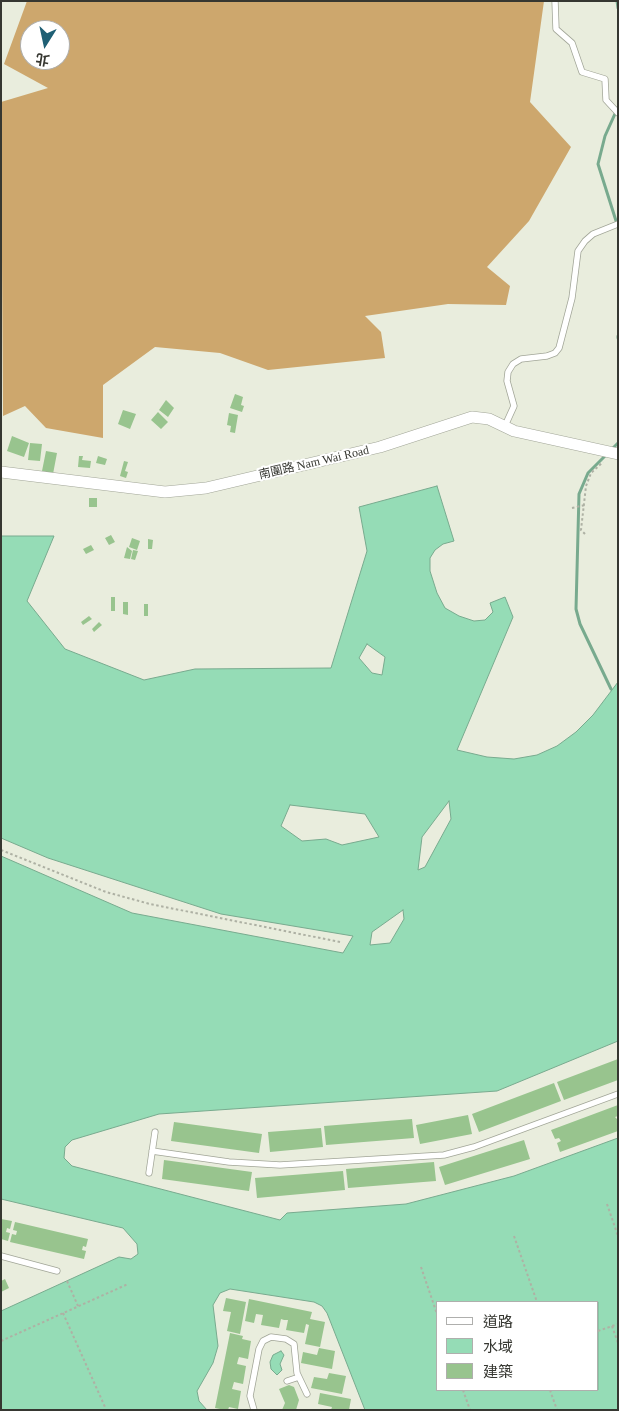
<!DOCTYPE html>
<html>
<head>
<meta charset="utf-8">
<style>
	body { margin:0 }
	#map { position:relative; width:619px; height:1411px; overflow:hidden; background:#e9eddd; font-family:"Times New Roman","Noto Sans TC",serif }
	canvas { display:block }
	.frame { position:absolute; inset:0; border:2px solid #363731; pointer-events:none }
	.legend { position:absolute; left:436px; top:1301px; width:162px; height:90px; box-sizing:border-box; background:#fff; border:1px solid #afafad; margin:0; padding:6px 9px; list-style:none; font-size:15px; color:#363731 }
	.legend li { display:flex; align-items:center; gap:10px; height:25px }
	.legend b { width:25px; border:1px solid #afafad }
	.north { position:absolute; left:20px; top:20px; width:50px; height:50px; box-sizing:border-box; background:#fff; border:1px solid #afafad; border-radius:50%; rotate:190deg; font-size:14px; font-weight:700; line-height:20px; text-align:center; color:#363731 }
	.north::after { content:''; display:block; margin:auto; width:18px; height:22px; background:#1f6075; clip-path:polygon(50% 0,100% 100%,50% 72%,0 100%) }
</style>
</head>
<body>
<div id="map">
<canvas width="619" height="1411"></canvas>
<div class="frame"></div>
<ul class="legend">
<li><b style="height:6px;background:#fff"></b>道路</li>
<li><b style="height:14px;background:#95dcb6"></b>水域</li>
<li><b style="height:14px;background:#98c48e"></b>建築</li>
</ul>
<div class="north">北</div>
</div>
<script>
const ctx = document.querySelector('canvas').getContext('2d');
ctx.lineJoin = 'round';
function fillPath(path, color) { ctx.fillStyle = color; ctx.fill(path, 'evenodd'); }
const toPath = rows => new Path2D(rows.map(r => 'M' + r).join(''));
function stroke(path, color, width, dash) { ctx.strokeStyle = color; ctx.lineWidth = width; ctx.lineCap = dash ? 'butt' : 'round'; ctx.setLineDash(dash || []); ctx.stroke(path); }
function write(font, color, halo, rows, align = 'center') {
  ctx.font = font + ' "Times New Roman","Noto Sans TC",serif'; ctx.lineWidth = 4; ctx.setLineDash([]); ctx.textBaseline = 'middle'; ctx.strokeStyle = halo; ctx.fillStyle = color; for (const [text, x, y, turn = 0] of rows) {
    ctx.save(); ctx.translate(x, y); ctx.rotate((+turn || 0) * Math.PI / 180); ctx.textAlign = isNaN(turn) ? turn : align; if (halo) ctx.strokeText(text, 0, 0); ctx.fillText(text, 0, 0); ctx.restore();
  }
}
const forest = toPath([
	[27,1,544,1,530,102,571,147,529,221,487,267,510,286,506,305,448,304,365,316,381,332,385,358,268,370,220,353,155,347,103,385,103,438,46,428,25,406,3,416,1,102,48,88,4,64],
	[30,30,60,30,60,60,30,60]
]);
const water = toPath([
	[437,486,454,541,443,544,435,550,430,558,430,571,437,593,445,608,459,616,474,621,485,620,493,612,490,603,505,597,513,617,457,750,487,757,514,759,537,755,557,746,576,732,593,715,618,682,618,1041,497,1091,159,1114,72,1140,65,1147,64,1158,72,1166,280,1220,287,1213,406,1204,514,1176,618,1138,618,1410,365,1410,327,1313,322,1306,314,1302,230,1289,220,1293,213,1305,218,1346,213,1363,197,1391,199,1401,207,1410,1,1410,1,1311,119,1257,131,1259,138,1254,137,1244,123,1228,1,1199,1,856,132,913,343,953,353,936,221,914,48,858,1,838,1,536,54,536,27,601,65,649,144,680,195,669,331,668,367,551,359,507,437,486],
	[367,644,385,657,382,675,372,673,359,658,367,644],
	[449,801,451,819,425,867,418,870,422,837,449,801],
	[290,805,365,814,379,837,342,845,326,839,302,841,281,826,290,805],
	[403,910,404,919,390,943,370,945,372,932,403,910],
	[438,1302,598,1302,598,1390,438,1390,438,1302],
	[281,1351,284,1355,280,1364,282,1370,277,1375,271,1369,270,1362,273,1355,281,1351]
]);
const stream = toPath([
	[617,1,618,8],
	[617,224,598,164,605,136,618,107],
	[618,336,618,338],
	[611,450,618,443],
	[607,454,588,473,579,494,576,609,580,624,611,689]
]);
const building = toPath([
	[235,394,243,397,241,405,244,406,242,412,230,408],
	[166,400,174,408,168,417,159,410],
	[123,410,136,414,130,429,118,424],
	[158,412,168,422,161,429,151,420],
	[229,413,238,415,235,433,230,432,231,426,227,425],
	[12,436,29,443,24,457,7,451],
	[30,443,42,444,40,461,28,460],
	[46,451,57,453,53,474,42,471],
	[79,456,83,456,82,460,91,461,90,468,78,467],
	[98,456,107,459,105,465,96,463],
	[124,461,128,462,125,471,128,472,126,478,120,476],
	[89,498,97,498,97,507,89,507],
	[111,535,115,542,109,545,105,538],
	[132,538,140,541,137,550,129,547],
	[148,539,153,540,152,549,148,549],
	[91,545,94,550,86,554,83,549],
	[127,547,132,551,130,559,124,558],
	[133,550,138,551,135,560,131,559],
	[111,597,115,597,115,611,111,611],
	[123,602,128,602,128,615,123,614],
	[144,604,148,604,148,616,144,616],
	[89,616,92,619,83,625,81,622],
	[99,622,102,625,94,632,92,629],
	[618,1059,618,1080,564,1100,557,1082],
	[554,1083,561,1101,479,1132,472,1114],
	[618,1105,618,1116,615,1117,618,1120,618,1131,560,1152,557,1143,561,1141,559,1138,555,1139,551,1130],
	[468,1115,472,1134,420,1144,416,1125],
	[412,1119,414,1138,326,1145,324,1126],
	[174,1122,262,1134,259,1153,171,1141],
	[321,1128,323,1147,270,1152,268,1132],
	[524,1140,530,1159,445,1185,439,1167],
	[164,1160,252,1172,249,1191,162,1179],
	[434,1162,436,1181,348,1188,346,1169],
	[343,1171,345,1190,257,1198,255,1178],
	[1,1219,12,1221,10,1229,7,1228,6,1232,10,1233,8,1241,1,1239],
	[15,1222,88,1239,86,1247,83,1246,82,1250,86,1251,84,1259,10,1242,12,1234,16,1235,17,1231,13,1230],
	[5,1279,9,1288,1,1292,1,1281],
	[226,1298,246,1302,240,1334,227,1331,231,1312,223,1311],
	[249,1299,312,1312,310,1319,325,1322,320,1347,305,1344,309,1325,306,1324,304,1333,286,1330,288,1320,284,1320,281,1319,279,1328,261,1325,263,1315,256,1314,254,1323,245,1321],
	[230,1333,243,1336,242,1339,251,1341,248,1359,239,1357,238,1360,237,1364,246,1366,243,1384,234,1382,232,1389,241,1391,238,1409,229,1407,228,1410,225,1410,215,1408],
	[319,1348,335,1351,332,1369,301,1363,303,1352,317,1355],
	[329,1373,346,1376,342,1394,311,1388,314,1377,327,1379],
	[289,1385,294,1387,299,1400,296,1410,282,1410,285,1403,279,1389],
	[320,1393,351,1399,349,1410,331,1410,332,1407,318,1404]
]);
const path = toPath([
	[572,508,585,505],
	[585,534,581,530,586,486,591,473,603,462],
	[1,850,106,892,150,904,340,942],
	[607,1204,618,1236],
	[514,1236,537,1302],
	[421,1267,438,1317],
	[67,1281,78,1306],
	[63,1313,105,1407],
	[612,1326,618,1343],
	[598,1331,618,1324],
	[1,1341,128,1284],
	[463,1390,470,1410],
	[550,1390,557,1410]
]);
const service = toPath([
	[555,1,556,29,572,43,582,72,605,79,606,100,618,113],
	[504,428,514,406,507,381,508,372,513,364,521,359,547,356,555,353,559,348,572,298,578,251,585,241,593,234,618,224],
	[152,1151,229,1162,280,1165,444,1155,474,1147,618,1094],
	[149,1173,155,1132],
	[1,1256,57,1271],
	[287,1381,299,1377],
	[254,1410,250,1396,259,1349,263,1341,271,1337,286,1339,294,1344,297,1373,307,1394]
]);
const minor = toPath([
	[1,472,165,492,206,488,380,447,472,417,489,419,514,431,618,454]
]);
const streetNames = [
	["南圍路 Nam Wai Road",314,463,-13]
];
fillPath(forest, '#cda76d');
fillPath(water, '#95dcb6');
stroke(water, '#78aa8e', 1);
stroke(stream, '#78aa8e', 3);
fillPath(building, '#98c48e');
stroke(service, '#a1a597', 7);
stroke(minor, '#a1a597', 12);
stroke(path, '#aeb1a4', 2, [2.5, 2.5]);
stroke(service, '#fff', 5.5);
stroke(minor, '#fff', 11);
write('12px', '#363731', '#fff', streetNames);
</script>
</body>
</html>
